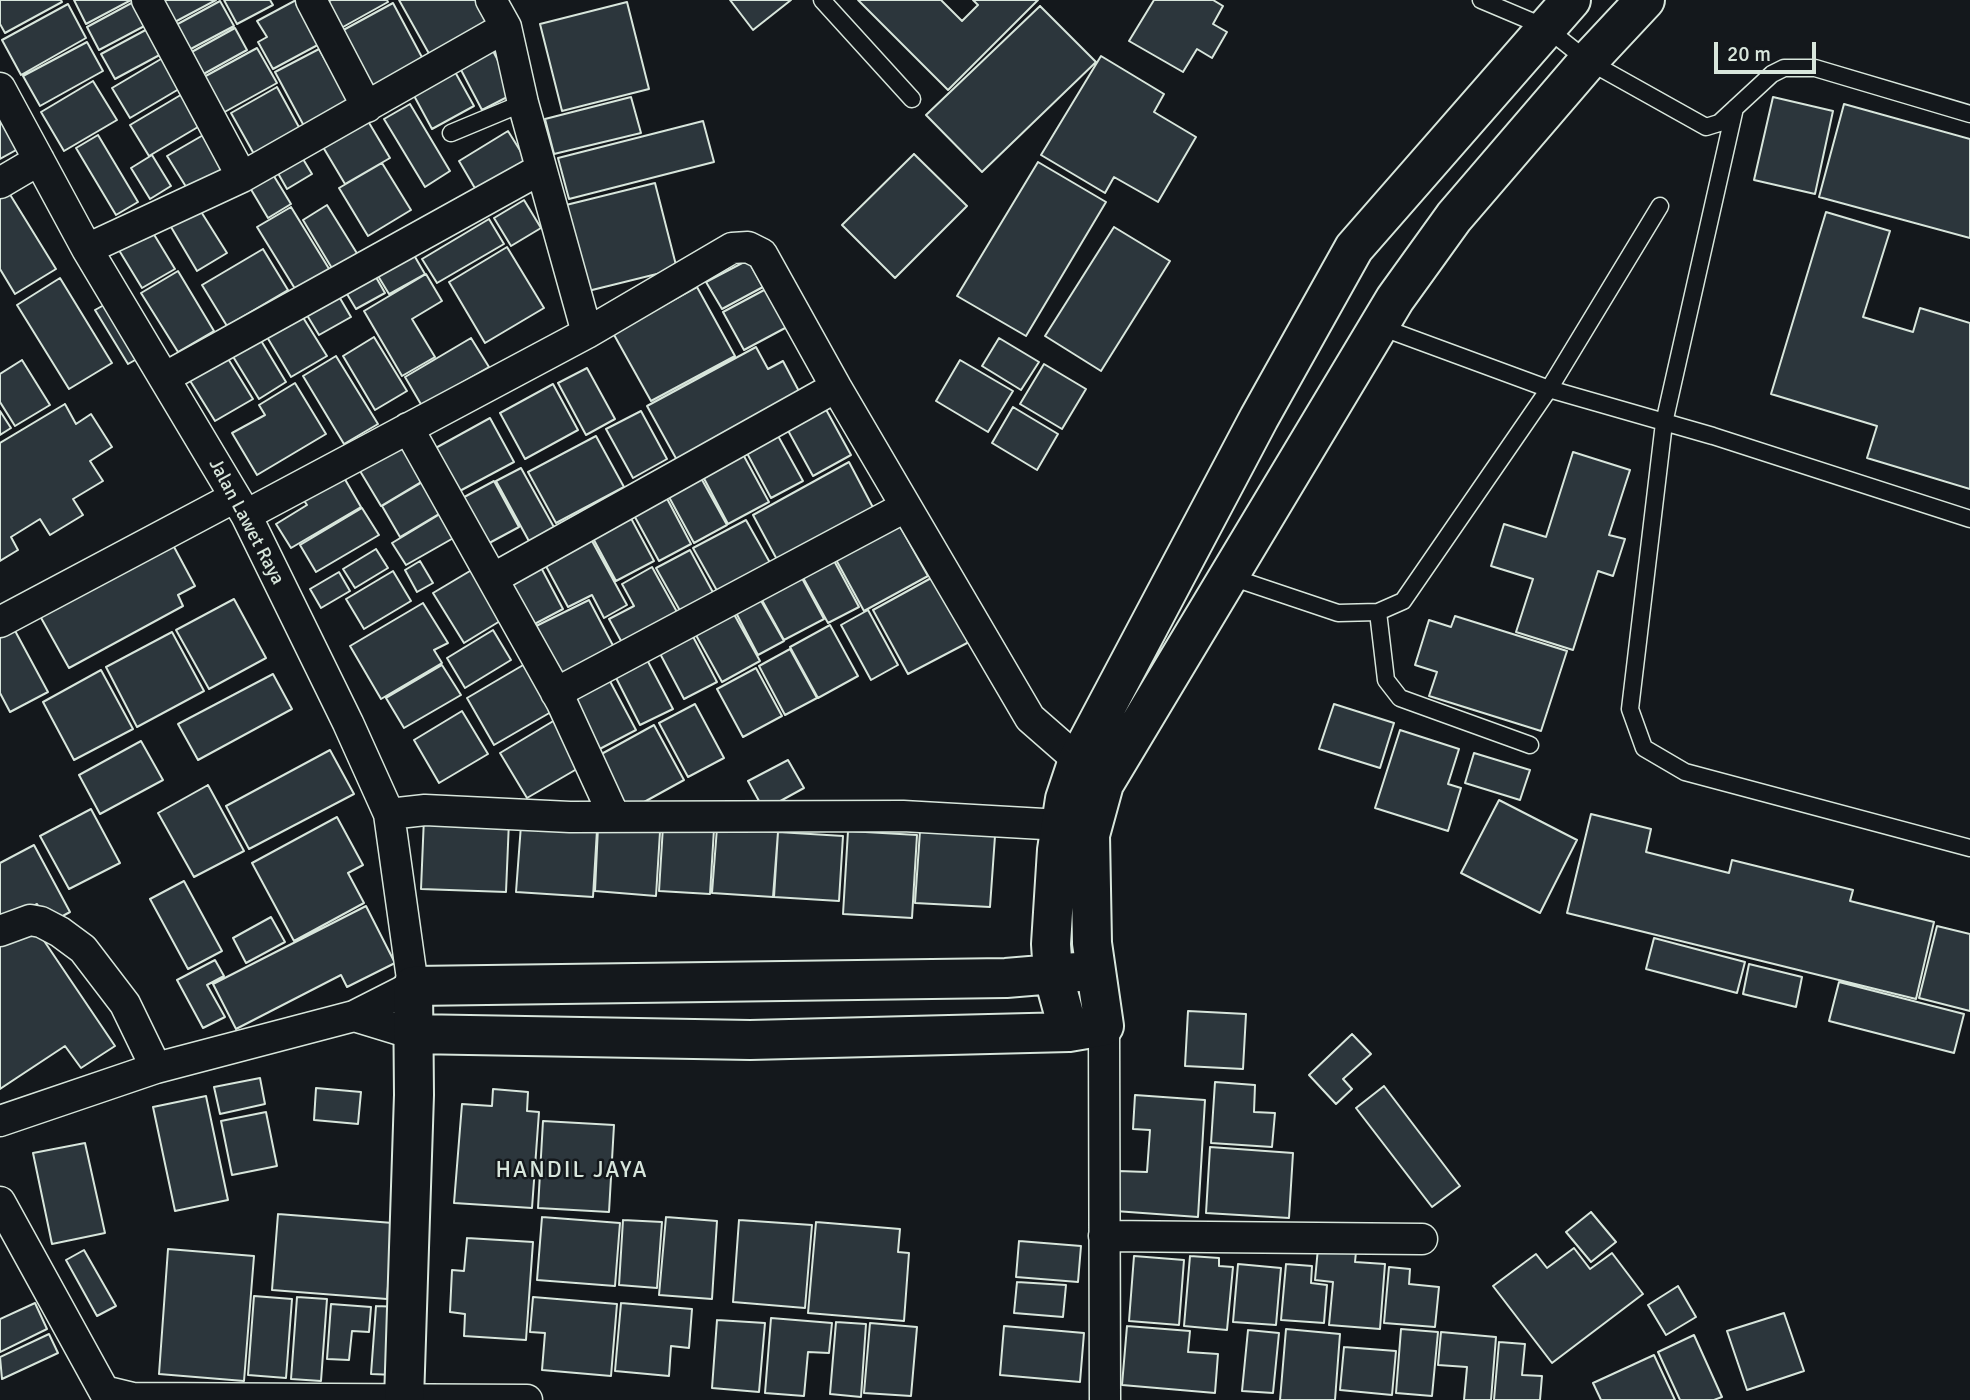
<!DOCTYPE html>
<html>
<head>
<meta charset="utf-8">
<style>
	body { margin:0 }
	#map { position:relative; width:1970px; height:1400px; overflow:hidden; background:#14181c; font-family:Signika,sans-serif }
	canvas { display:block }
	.scale { position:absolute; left:1714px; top:42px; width:102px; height:32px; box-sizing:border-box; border:4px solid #d8e6dc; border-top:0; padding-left:9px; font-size:21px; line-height:24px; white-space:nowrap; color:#d8e6dc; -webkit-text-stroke:5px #14181c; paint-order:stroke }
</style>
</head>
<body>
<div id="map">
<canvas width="1970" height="1400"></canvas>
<div class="scale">20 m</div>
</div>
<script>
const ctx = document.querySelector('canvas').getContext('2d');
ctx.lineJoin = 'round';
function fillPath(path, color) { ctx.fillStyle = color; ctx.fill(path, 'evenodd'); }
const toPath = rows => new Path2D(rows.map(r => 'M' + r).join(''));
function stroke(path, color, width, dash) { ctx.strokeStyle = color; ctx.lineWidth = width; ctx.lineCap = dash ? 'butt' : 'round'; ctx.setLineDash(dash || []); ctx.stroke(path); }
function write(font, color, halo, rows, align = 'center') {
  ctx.font = font + ' Signika,sans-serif'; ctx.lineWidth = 5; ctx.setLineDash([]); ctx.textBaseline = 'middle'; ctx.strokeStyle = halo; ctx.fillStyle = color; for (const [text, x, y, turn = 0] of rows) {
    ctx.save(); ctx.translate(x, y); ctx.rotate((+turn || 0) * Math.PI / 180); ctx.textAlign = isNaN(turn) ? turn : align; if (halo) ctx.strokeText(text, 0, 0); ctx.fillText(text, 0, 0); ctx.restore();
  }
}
const building = toPath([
	[0,0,61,0,62,2,5,33,0,24,0,0],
	[74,0,131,0,86,24,74,0],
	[137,0,152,22,99,50,87,27,137,0],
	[158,0,216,0,171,24,158,0],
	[224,0,270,0,273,5,237,24,224,0],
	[296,0,304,0,327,40,273,69,258,42,267,37,257,21,296,0],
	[331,0,387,0,388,2,334,32,320,6,331,0],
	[399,0,483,0,496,24,432,59,399,0],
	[730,0,791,0,753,30,730,0],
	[858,0,941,0,962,21,978,5,973,0,1038,0,948,90,858,0],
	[1154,0,1213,0,1223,6,1213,24,1227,32,1212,58,1197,49,1183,72,1129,41,1154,0],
	[220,1,234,26,187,51,174,26,220,1],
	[627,2,649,89,562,111,540,24,627,2],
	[393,3,424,61,367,91,336,34,393,3],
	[68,4,86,38,21,75,2,40,68,4],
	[1040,6,1096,62,982,172,926,115,1040,6],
	[153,26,167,51,115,79,101,54,153,26],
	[235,28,247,50,200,76,188,54,235,28],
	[87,42,103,71,40,106,23,76,87,42],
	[257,48,277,83,221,114,202,78,257,48],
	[319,49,328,65,337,60,358,97,304,126,275,72,319,49],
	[493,51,515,93,482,110,460,68,493,51],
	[166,56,184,86,130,118,112,88,166,56],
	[1101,56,1164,94,1154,112,1196,137,1158,202,1114,177,1105,193,1041,155,1101,56],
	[454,70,474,106,432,129,412,92,454,70],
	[93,81,117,120,64,151,41,112,93,81],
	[277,87,300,129,254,154,231,113,277,87],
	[184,93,203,124,149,156,130,125,184,93],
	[631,97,641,133,554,154,545,119,631,97],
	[1773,97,1833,111,1815,194,1754,180,1773,97],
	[410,104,450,171,425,187,384,119,410,104],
	[1844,104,1970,139,1970,238,1819,197,1844,104],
	[362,111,390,158,345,184,317,137,362,111],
	[0,119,18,149,0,159,0,119],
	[703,121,714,162,569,199,558,158,703,121],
	[508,131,526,160,476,190,459,161,508,131],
	[205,134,226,168,188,190,167,156,205,134],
	[98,135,138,202,116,215,76,148,98,135],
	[300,154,312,174,287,189,275,168,300,154],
	[914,154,967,206,895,278,842,225,914,154],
	[152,155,171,186,150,199,131,168,152,155],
	[1038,162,1106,202,1026,336,957,296,1038,162],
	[382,163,411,210,368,236,339,188,382,163],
	[269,168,291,204,268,218,246,181,269,168],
	[655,183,677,269,584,292,562,206,655,183],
	[6,188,56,269,15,294,0,269,0,191,6,188],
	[524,200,541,228,511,246,494,218,524,200],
	[327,205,358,255,333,270,303,220,327,205],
	[291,207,331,272,297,292,257,227,291,207],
	[200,210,227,253,197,271,171,227,200,210],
	[1826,212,1890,231,1863,317,1913,332,1920,308,1970,323,1970,489,1867,458,1877,426,1771,394,1826,212],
	[489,219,504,244,437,283,422,259,489,219],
	[147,223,175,269,142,288,114,242,147,223],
	[1114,227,1170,261,1101,371,1045,336,1114,227],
	[507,247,544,308,485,343,449,282,507,247],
	[263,249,288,290,227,326,202,285,263,249],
	[411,250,425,274,389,294,375,271,411,250],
	[748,260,763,287,722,309,706,282,748,260],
	[178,271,214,331,178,352,141,293,178,271],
	[373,272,385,293,356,309,344,289,373,272],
	[426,274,442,301,412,319,435,357,402,376,364,311,426,274],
	[60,278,112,363,69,389,17,305,60,278],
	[697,287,735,356,651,401,613,333,697,287],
	[334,288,351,317,319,335,302,307,334,288],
	[766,289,787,327,744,350,723,312,766,289],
	[113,300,146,354,128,364,95,310,113,300],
	[299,311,327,356,291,377,264,332,299,311],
	[257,334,286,382,259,399,229,350,257,334],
	[374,337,407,391,375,410,343,356,374,337],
	[471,338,489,367,422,406,405,377,471,338],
	[999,338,1039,362,1021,390,982,366,999,338],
	[756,347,768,369,783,361,801,395,678,462,647,406,756,347],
	[222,349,253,399,215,421,184,371,222,349],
	[336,356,378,424,344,444,303,376,336,356],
	[22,360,50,405,15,426,0,402,0,374,22,360],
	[960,360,1013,391,988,432,936,401,960,360],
	[1044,364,1086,389,1062,429,1020,404,1044,364],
	[587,368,615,419,586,435,558,383,587,368],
	[295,383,326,434,257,475,232,433,265,415,259,405,295,383],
	[553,384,578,430,525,459,500,413,553,384],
	[65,404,76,424,91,414,112,447,90,461,103,481,73,499,83,515,50,535,40,519,11,537,18,550,0,561,0,443,65,404],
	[823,404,851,455,813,476,785,425,823,404],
	[1013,407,1058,434,1037,470,992,443,1013,407],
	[0,411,11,428,0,435,0,411],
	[641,411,667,459,633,478,606,429,641,411],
	[490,418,514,462,456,493,432,450,490,418],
	[772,425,803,481,771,498,741,442,772,425],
	[596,436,624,487,556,523,528,472,596,436],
	[410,441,431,476,381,506,360,471,410,441],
	[739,447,769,502,728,524,699,469,739,447],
	[1573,452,1630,470,1609,535,1625,539,1613,576,1598,571,1573,650,1516,632,1533,579,1491,566,1504,524,1546,537,1573,452],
	[849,462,877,515,781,567,753,515,849,462],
	[521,468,555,529,530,543,496,481,521,468],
	[339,469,361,507,291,548,276,524,307,505,299,493,339,469],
	[696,469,727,525,694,543,663,486,696,469],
	[431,477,449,508,400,537,382,506,431,477],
	[494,481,519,527,480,548,455,502,494,481],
	[663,491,691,544,659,561,630,508,663,491],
	[362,508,379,535,316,572,300,545,362,508],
	[450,508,464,532,406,565,392,543,450,508],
	[626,509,654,561,616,581,588,529,626,509],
	[746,520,773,568,720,596,693,548,746,520],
	[897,521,928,576,864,611,834,556,897,521],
	[586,530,627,605,604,618,592,595,568,607,540,555,586,530],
	[173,545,195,586,178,595,183,606,69,668,35,607,173,545],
	[376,549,388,568,355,588,343,569,376,549],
	[690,550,716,598,683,616,656,568,690,550],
	[832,557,859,607,828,623,801,574,832,557],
	[536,558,563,609,527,628,499,578,536,558],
	[420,561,433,583,417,592,405,570,420,561],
	[652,567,677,612,626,650,609,619,634,606,622,584,652,567],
	[475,568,505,618,464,643,433,593,475,568],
	[797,569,824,619,784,640,757,591,797,569],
	[393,571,411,601,364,629,346,599,393,571],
	[339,572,350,591,321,608,310,589,339,572],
	[933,577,969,642,908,674,873,610,933,577],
	[756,592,784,641,758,655,732,605,756,592],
	[234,599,266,658,209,689,176,630,234,599],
	[589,600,618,655,555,686,526,631,589,600],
	[423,603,448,643,434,650,442,663,381,699,350,646,423,603],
	[730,607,760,661,722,682,692,628,730,607],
	[868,610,898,665,871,680,841,625,868,610],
	[1455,616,1567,651,1541,731,1429,696,1437,672,1415,665,1429,620,1451,627,1455,616],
	[830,625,858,676,818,698,790,647,830,625],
	[13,627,48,692,10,712,0,693,0,634,13,627],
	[689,629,717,682,684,699,656,646,689,629],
	[493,630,511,660,465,688,447,658,493,630],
	[172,632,204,691,137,727,106,667,172,632],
	[790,649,817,698,785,715,759,666,790,649],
	[644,654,673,709,640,725,612,670,644,654],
	[530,661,558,708,494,745,467,698,530,661],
	[442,665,461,695,404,728,386,698,442,665],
	[756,668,782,716,743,737,717,689,756,668],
	[101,670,133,729,74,760,43,702,101,670],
	[604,670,636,730,592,753,560,694,604,670],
	[273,674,292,709,198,760,178,724,273,674],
	[695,704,724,758,688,777,659,723,695,704],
	[1334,704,1394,723,1380,768,1319,749,1334,704],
	[462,711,488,754,439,783,414,740,462,711],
	[555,720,582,766,527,798,500,753,555,720],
	[654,725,684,780,626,812,596,757,654,725],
	[1400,730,1459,749,1448,784,1461,788,1448,831,1375,808,1400,730],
	[141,741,163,780,100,814,79,775,141,741],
	[330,750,354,794,249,849,226,806,330,750],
	[1474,753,1530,770,1520,800,1465,783,1474,753],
	[788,760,804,788,764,810,748,781,788,760],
	[208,785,244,851,194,877,158,813,208,785],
	[1499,800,1577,840,1540,913,1461,873,1499,800],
	[91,809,120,863,69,889,40,836,91,809],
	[1591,814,1651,829,1646,852,1729,873,1732,860,1853,890,1850,901,1934,922,1916,999,1567,913,1591,814],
	[337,817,363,865,348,873,364,903,294,941,252,863,337,817],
	[424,817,509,821,506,892,421,889,424,817],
	[521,825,597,830,593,897,516,892,521,825],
	[663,826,714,829,710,894,659,891,663,826],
	[598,827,660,832,656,896,595,891,598,827],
	[717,828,778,832,773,897,712,893,717,828],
	[848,831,917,835,912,918,843,914,848,831],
	[920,831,995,836,990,907,915,903,920,831],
	[778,832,843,836,839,901,774,897,778,832],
	[34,845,70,912,48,924,37,904,0,923,0,863,34,845],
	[184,881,222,951,188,969,150,899,184,881],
	[366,906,395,963,347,987,341,975,236,1029,213,984,366,906],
	[271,917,285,942,246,963,233,938,271,917],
	[32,923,115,1046,81,1068,65,1046,0,1089,0,944,32,923],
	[1937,926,1970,934,1970,1011,1919,998,1937,926],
	[1654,938,1745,962,1737,993,1646,969,1654,938],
	[215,960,224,976,207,985,225,1017,203,1028,177,980,215,960],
	[1749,964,1802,977,1796,1007,1743,994,1749,964],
	[1839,982,1964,1014,1954,1053,1829,1021,1839,982],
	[1188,1011,1246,1014,1243,1069,1185,1066,1188,1011],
	[1352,1034,1371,1054,1343,1079,1352,1089,1336,1104,1309,1075,1352,1034],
	[260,1078,265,1104,220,1114,214,1087,260,1078],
	[1215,1082,1255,1085,1254,1112,1275,1113,1272,1147,1211,1143,1215,1082],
	[1384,1086,1460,1186,1432,1207,1356,1108,1384,1086],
	[316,1088,361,1092,358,1124,314,1120,316,1088],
	[493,1089,528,1092,527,1111,539,1112,532,1208,454,1203,462,1104,492,1106,493,1089],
	[1135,1095,1205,1100,1198,1217,1115,1211,1118,1171,1147,1172,1150,1130,1133,1129,1135,1095],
	[206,1096,228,1200,175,1211,153,1107,206,1096],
	[266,1112,277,1166,232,1175,221,1121,266,1112],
	[543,1121,614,1125,609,1212,538,1208,543,1121],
	[85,1143,105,1233,52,1244,33,1153,85,1143],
	[1210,1147,1293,1153,1289,1218,1206,1213,1210,1147],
	[1591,1212,1616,1242,1591,1262,1566,1232,1591,1212],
	[278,1214,393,1223,387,1299,272,1290,278,1214],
	[542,1217,620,1223,615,1286,537,1280,542,1217],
	[666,1217,717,1221,712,1299,659,1295,666,1217],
	[623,1220,662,1222,657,1288,619,1285,623,1220],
	[739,1220,812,1225,805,1308,733,1302,739,1220],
	[816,1222,900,1229,898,1252,909,1253,904,1321,808,1313,816,1222],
	[467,1238,533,1242,526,1340,464,1336,465,1314,450,1312,452,1270,464,1271,467,1238],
	[1019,1241,1081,1246,1078,1282,1016,1277,1019,1241],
	[1318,1248,1356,1252,1355,1262,1385,1264,1380,1329,1329,1325,1333,1282,1315,1280,1318,1248],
	[1574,1248,1590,1269,1612,1253,1643,1294,1552,1363,1493,1286,1536,1254,1547,1268,1574,1248],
	[168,1249,254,1256,244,1381,159,1374,168,1249],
	[84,1250,116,1306,97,1316,66,1260,84,1250],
	[1134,1256,1184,1260,1179,1325,1129,1321,1134,1256],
	[1190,1256,1219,1258,1219,1266,1233,1267,1227,1330,1184,1326,1190,1256],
	[1238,1264,1281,1268,1276,1325,1233,1322,1238,1264],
	[1286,1264,1312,1266,1311,1283,1327,1285,1324,1323,1281,1320,1286,1264],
	[1389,1267,1410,1269,1409,1284,1439,1287,1435,1327,1384,1323,1389,1267],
	[1017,1282,1066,1285,1063,1317,1014,1313,1017,1282],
	[1678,1286,1696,1317,1666,1335,1648,1305,1678,1286],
	[254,1296,292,1299,286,1378,248,1375,254,1296],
	[297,1297,327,1299,321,1381,291,1379,297,1297],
	[533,1297,617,1304,611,1376,542,1370,545,1333,530,1332,533,1297],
	[35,1303,47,1329,0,1352,0,1319,35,1303],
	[621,1303,692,1309,689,1348,671,1346,669,1376,615,1371,621,1303],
	[331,1304,371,1307,369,1332,352,1331,349,1360,327,1359,331,1304],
	[376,1306,400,1307,395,1375,371,1374,376,1306],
	[1784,1313,1804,1371,1747,1390,1727,1331,1784,1313],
	[771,1318,832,1323,829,1353,808,1352,804,1396,765,1393,771,1318],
	[717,1320,765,1323,759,1392,712,1388,717,1320],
	[836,1322,866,1324,861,1397,830,1394,836,1322],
	[870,1323,917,1327,911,1396,864,1393,870,1323],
	[1004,1326,1084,1333,1080,1382,1000,1375,1004,1326],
	[1127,1326,1190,1331,1188,1352,1218,1354,1215,1393,1122,1385,1127,1326],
	[1286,1329,1340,1334,1335,1400,1280,1400,1286,1329],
	[1401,1329,1438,1332,1432,1396,1396,1393,1401,1329],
	[1248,1330,1279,1333,1273,1393,1242,1391,1248,1330],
	[1441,1332,1496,1337,1491,1400,1464,1400,1467,1367,1438,1365,1441,1332],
	[49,1334,58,1353,2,1379,0,1357,49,1334],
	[1694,1335,1722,1397,1714,1400,1680,1400,1658,1352,1694,1335],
	[1499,1342,1525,1344,1522,1375,1542,1376,1540,1400,1494,1400,1499,1342],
	[1344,1347,1396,1351,1392,1395,1340,1390,1344,1347],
	[1654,1355,1675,1400,1601,1400,1593,1383,1654,1355]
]);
const service = toPath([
	[822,0,912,99],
	[1481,0,1545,27,1588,61,1706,127,1719,123,1772,74,1784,68,1815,68,1970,114],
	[1735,108,1664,423,1630,709,1644,748,1685,772,1970,848],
	[451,133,523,103],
	[1378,326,1549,389,1713,436,1970,519],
	[1228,576,1338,613,1378,612,1403,601,1549,389,1660,206],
	[1378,612,1386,680,1400,698,1530,745]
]);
const minor = toPath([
	[147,0,242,177],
	[311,0,367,107],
	[491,0,506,27,523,103,587,333],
	[0,88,87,249,246,515,348,723,389,814,413,986,354,1016,156,1068,0,1121],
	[0,183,39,160],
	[87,249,242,177,506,27],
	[164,378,541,169],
	[408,428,562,703,614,816],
	[246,515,587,333,732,248,748,247,762,254,836,387,1030,718,1078,760,1096,770],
	[494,578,836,387],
	[0,622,235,497],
	[556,693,905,507],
	[389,814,425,810,570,817,903,816,1061,825],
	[0,931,30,920,41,922,60,932,83,949,125,1004,156,1068],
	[354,1016,413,1034],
	[1104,1026,1105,1400],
	[0,1202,104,1391,133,1398,527,1400],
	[1104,1236,1422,1239]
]);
const tertiary = toPath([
	[1069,1032,1053,974,1051,944,1057,850,1065,799,1078,760,1259,418,1354,248,1571,0],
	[413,1034,750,1040,1069,1032,1104,1026,1092,943,1090,835,1104,784,1395,299,1454,217,1588,61,1645,0],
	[404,1400,414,1095,413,986,1006,978,1078,972]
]);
const streetNames = [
	["Jalan Lawet Raya",246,522,62]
];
const quarterNames = [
	["HANDIL JAYA",572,1171]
];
fillPath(building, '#2c363c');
stroke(building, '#d8e6dc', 2);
stroke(service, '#d8e6dc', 19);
stroke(minor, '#d8e6dc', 33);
stroke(tertiary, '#d8e6dc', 42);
stroke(service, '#14181c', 16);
stroke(minor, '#14181c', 30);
stroke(tertiary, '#14181c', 38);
write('19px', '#d8e6dc', '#14181c', streetNames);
ctx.letterSpacing = '2px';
write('23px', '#d8e6dc', '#14181c', quarterNames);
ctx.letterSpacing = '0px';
</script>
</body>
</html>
